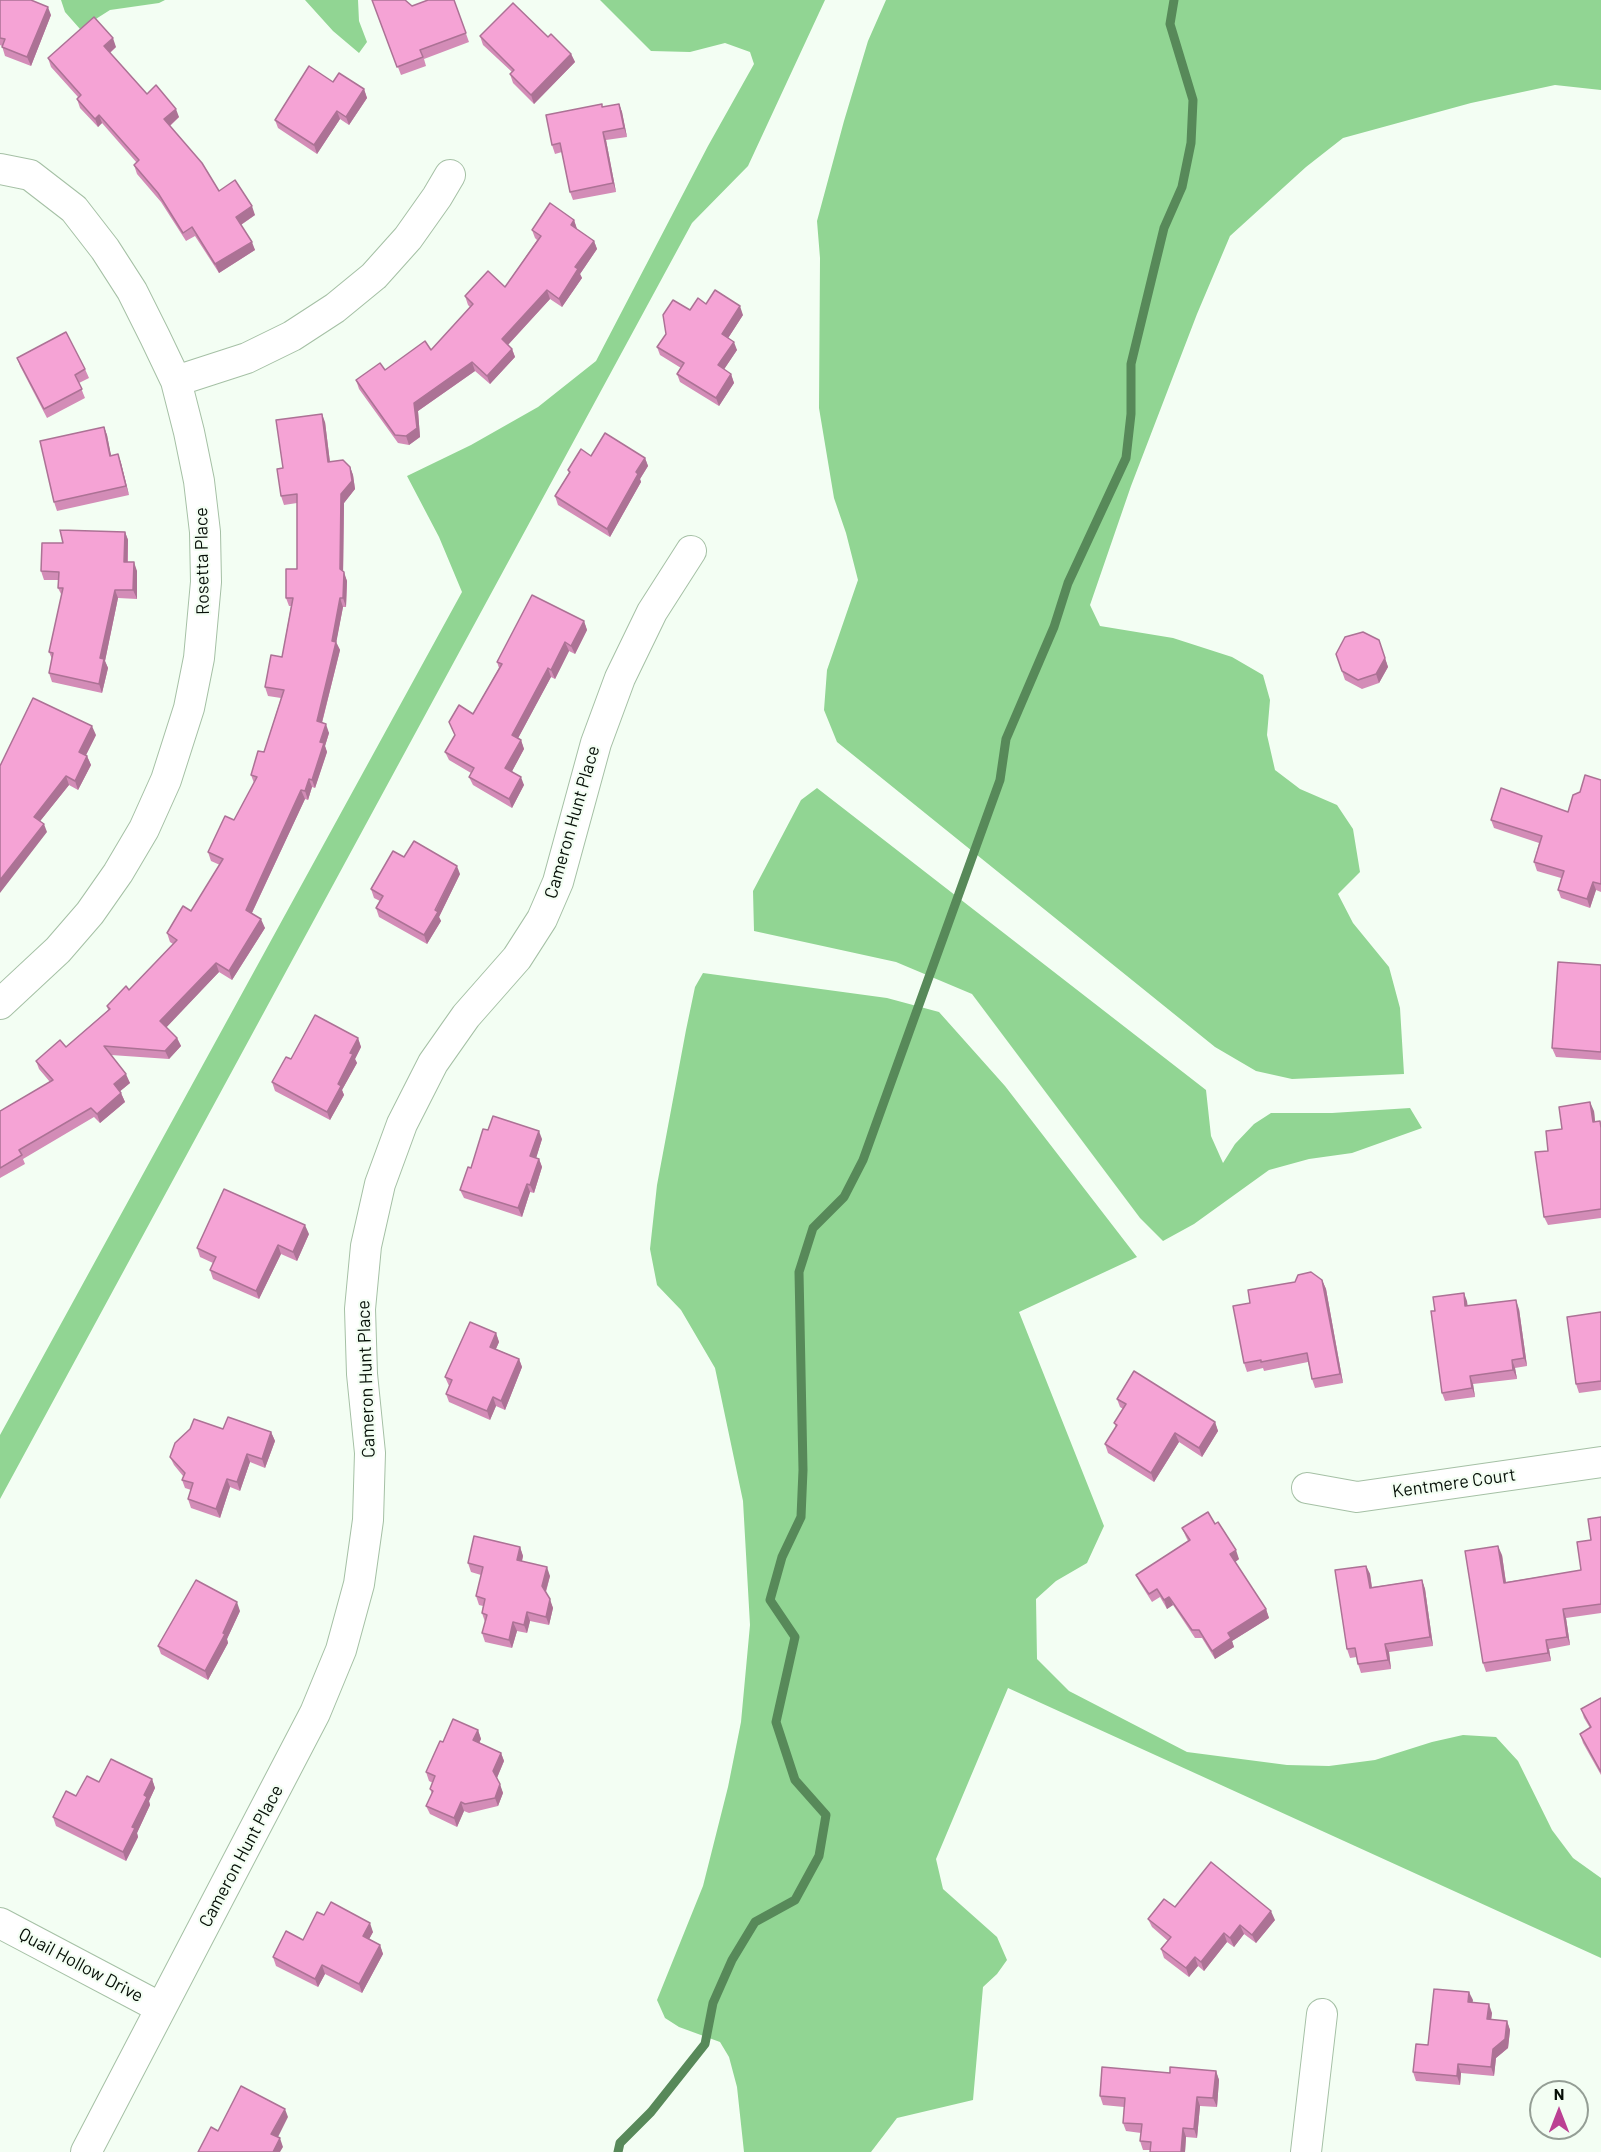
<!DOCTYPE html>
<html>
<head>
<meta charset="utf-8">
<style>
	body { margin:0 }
	#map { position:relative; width:1601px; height:2152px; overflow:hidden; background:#f3fef3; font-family:Barlow,sans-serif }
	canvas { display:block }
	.north { position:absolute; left:1529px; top:2080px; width:60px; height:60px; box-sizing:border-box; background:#f3fef3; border:2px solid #949e95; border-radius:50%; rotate:0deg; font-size:16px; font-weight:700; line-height:24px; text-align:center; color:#060f07 }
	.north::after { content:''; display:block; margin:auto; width:21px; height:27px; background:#bb4193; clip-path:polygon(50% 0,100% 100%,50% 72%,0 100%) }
</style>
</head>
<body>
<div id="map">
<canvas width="1601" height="2152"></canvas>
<div class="north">N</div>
</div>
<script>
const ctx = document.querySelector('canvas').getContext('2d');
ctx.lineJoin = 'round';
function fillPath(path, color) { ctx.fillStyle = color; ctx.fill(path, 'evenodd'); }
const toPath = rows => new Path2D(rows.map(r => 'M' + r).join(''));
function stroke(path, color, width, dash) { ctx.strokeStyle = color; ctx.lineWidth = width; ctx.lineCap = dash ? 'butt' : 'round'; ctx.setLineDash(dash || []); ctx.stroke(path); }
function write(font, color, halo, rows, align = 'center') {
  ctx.font = font + ' Barlow,sans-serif'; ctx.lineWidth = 4.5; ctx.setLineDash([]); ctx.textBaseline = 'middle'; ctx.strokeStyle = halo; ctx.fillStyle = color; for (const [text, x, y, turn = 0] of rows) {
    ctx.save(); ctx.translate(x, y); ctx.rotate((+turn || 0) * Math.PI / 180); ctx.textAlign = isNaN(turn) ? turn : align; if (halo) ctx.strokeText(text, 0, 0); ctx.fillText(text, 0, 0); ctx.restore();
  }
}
const forest = toPath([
	[61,0,165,0,159,3,110,10,80,29,65,12],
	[305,0,358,0,359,21,367,42,359,53,333,31],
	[600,0,825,0,748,166,692,223,0,1499,0,1435,462,592,439,537,407,476,471,445,538,407,596,361,708,146,754,64,750,52,725,43,690,52,651,51],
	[886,0,1601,0,1601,90,1555,85,1471,103,1343,138,1306,167,1230,236,1197,314,1131,486,1090,605,1100,626,1173,638,1232,657,1263,675,1270,700,1267,735,1275,770,1300,789,1337,805,1353,829,1360,872,1338,894,1353,923,1389,967,1400,1008,1404,1074,1292,1079,1256,1071,1215,1047,837,742,824,710,827,670,858,580,846,533,834,498,819,408,820,258,817,221,844,121,868,41],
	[817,788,1206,1090,1211,1136,1223,1163,1235,1144,1254,1124,1271,1113,1332,1113,1410,1108,1422,1128,1352,1153,1309,1159,1269,1170,1194,1224,1163,1241,1140,1218,972,994,896,962,754,931,753,891,801,800],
	[703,973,887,998,939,1012,1005,1086,1137,1257,1019,1312,1104,1526,1087,1563,1056,1581,1036,1599,1037,1659,1069,1691,1187,1752,1287,1765,1329,1766,1375,1760,1432,1742,1463,1735,1496,1737,1518,1761,1552,1830,1573,1858,1601,1878,1601,1958,1008,1688,936,1859,943,1889,997,1937,1007,1960,997,1974,983,1987,973,2100,897,2118,871,2152,744,2152,737,2087,729,2057,720,2042,679,2027,665,2018,657,2000,703,1886,728,1787,741,1722,750,1625,743,1501,715,1368,681,1310,657,1285,650,1249,657,1185,686,1030,695,987]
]);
const stream = toPath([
	[618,2152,620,2143,651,2112,705,2044,713,2003,732,1960,755,1922,795,1900,819,1856,826,1815,795,1780,776,1722,795,1637,770,1600,782,1557,801,1517,803,1470,799,1272,813,1228,844,1197,863,1160,1000,780,1006,739,1054,627,1068,583,1126,458,1131,414,1131,364,1164,228,1182,187,1191,143,1193,100,1170,24,1174,0]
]);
const minor = toPath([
	[0,169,30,175,74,209,105,249,132,291,155,337,176,381,189,432,199,481,205,532,206,582,199,658,189,708,166,780,144,829,118,873,90,913,58,950,0,1004],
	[176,381,247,358,292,336,335,308,374,276,408,238,437,197,450,175],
	[1307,1488,1357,1497,1601,1462],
	[0,1923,161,2008],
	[86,2152,315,1713,341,1650,359,1584,368,1520,370,1453,362,1374,360,1309,366,1246,380,1184,402,1124,433,1063,466,1016,517,958,542,919,558,882,596,743,620,678,652,612,691,551],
	[1306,2152,1322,2014]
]);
const wall = toPath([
	[0,0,51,15,31,66,5,56,2,46,0,45],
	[372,0,412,6,454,0,469,42,424,59,426,66,401,75],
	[480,36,548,37,571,54,575,62,534,104,513,83,510,74,512,72,483,45],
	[116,47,110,53,147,94,179,117,170,126,219,191,255,215,241,225,255,250,219,273,195,236,186,241,161,202,137,174,134,165,137,163,102,123,98,127,80,108,77,99,78,97,51,67,48,58],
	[333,82,364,89,367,98,349,125,340,119,317,154,278,128,275,120],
	[619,104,622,112,627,137,606,140,616,192,573,200,570,192,562,152,555,154,552,145,603,107],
	[574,220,577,229,594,241,597,249,580,274,582,278,562,307,550,299,508,345,512,349,515,357,490,384,475,371,418,411,420,437,409,445,398,443,359,389,356,380,385,370,431,350,470,307,468,305,465,296,505,287,537,240,535,238,532,230],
	[706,304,743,315,728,338,737,350,724,369,731,374,734,383,719,406,680,382,677,374,681,368,660,355,657,347,690,310],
	[17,358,85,369,89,378,79,383,85,398,47,418,20,366],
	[325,422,330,462,350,467,353,475,355,489,344,503,343,572,347,581,346,607,343,607,336,642,340,650,322,723,329,733,325,746,327,752,315,788,312,787,308,800,305,799,252,913,265,928,232,980,219,972,166,1027,177,1038,181,1046,169,1059,111,1055,130,1083,120,1091,125,1102,100,1123,94,1117,23,1159,25,1164,0,1178,0,1111,50,1082,39,1069,36,1061,66,1047,108,1010,107,1006,129,990,173,944,170,942,167,933,191,911,220,865,211,861,208,852,234,820,254,783,251,775,264,752,281,698,268,696,265,687,282,657,291,606,289,606,286,598,297,569,297,503,284,505,281,496,283,468],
	[104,427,107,435,111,456,118,454,121,463,129,495,57,511,54,502],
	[591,456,645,458,648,466,640,479,641,482,610,537,558,505,555,496,569,473,568,470],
	[125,532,128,540,128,562,137,571,137,599,118,598,105,661,108,668,102,693,52,682,49,673,52,659,49,652,62,596,58,588,59,580,44,580,41,571,63,543],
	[584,621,587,630,575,654,569,651,555,679,551,677,518,738,521,740,524,749,512,771,524,785,512,808,473,785,469,777,471,773,449,760,445,752,455,735,449,722,473,714,499,668,497,662],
	[1379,640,1388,667,1379,683,1362,689,1345,680,1336,654],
	[96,735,86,755,87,756,91,765,78,790,69,785,40,821,47,832,0,766],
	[1601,780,1601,892,1596,890,1590,908,1561,898,1558,890,1561,878,1537,871,1534,862,1539,843,1494,828,1491,820,1568,812],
	[404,857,460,874,439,917,441,921,427,944,379,917,376,908,380,901,374,898,371,889],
	[1601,965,1601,1060,1556,1057,1552,1048],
	[358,1038,361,1047,355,1059,357,1063,342,1090,344,1095,330,1120,275,1091,272,1082,291,1059],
	[1594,1111,1595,1122,1601,1124,1601,1218,1548,1225,1544,1217,1548,1151,1562,1129],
	[488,1130,542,1139,536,1158,539,1159,542,1167,534,1193,530,1192,522,1217,464,1198,460,1190],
	[309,1234,297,1261,281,1254,259,1299,213,1279,210,1270,213,1263,200,1257,197,1248],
	[1322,1280,1326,1289,1343,1383,1315,1388,1312,1379,1308,1362,1264,1371,1263,1368,1247,1372,1244,1363],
	[1464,1293,1467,1306,1519,1309,1527,1366,1515,1368,1517,1379,1473,1384,1475,1397,1445,1401,1442,1393,1435,1311],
	[1601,1312,1601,1390,1579,1393,1576,1384],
	[496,1333,499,1342,496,1349,519,1359,522,1367,505,1410,496,1406,490,1420,449,1402,446,1394,449,1386,445,1377],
	[1117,1399,1215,1422,1218,1431,1202,1457,1179,1442,1154,1482,1108,1453,1105,1444,1116,1427,1114,1423,1123,1409,1120,1407],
	[223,1429,271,1432,275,1441,265,1468,250,1462,240,1491,230,1487,220,1518,191,1508,188,1499,191,1490,185,1488,182,1480,183,1476,174,1465,170,1457],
	[1601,1517,1601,1613,1566,1618,1570,1645,1549,1649,1551,1661,1486,1672,1483,1663,1502,1555,1506,1582,1581,1570,1591,1540],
	[1182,1528,1239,1559,1235,1562,1266,1609,1269,1618,1232,1641,1234,1647,1215,1659,1202,1638,1195,1638,1173,1605,1167,1609,1160,1597,1152,1602,1140,1583,1136,1575,1188,1541,1186,1537],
	[520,1547,523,1556,522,1561,550,1576,546,1592,553,1608,549,1625,530,1621,527,1633,517,1631,512,1648,485,1642,482,1633,485,1622,482,1613,483,1606,479,1605,476,1596,481,1575,471,1572,468,1563],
	[1366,1566,1370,1574,1372,1587,1422,1580,1425,1589,1433,1646,1389,1652,1391,1669,1361,1673,1358,1664,1357,1657,1350,1658,1347,1649],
	[240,1611,227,1639,228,1643,208,1680,161,1654,158,1646],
	[1601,1698,1601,1775,1583,1743,1580,1734,1590,1728,1584,1718,1581,1709],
	[478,1730,481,1739,479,1743,501,1753,504,1761,497,1778,503,1793,498,1806,469,1813,464,1811,457,1827,430,1814,426,1806,432,1794,430,1789,433,1783,429,1781,426,1772,443,1742],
	[152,1779,155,1788,149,1801,150,1805,137,1833,138,1837,126,1861,56,1826,53,1817,76,1796,99,1782],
	[1175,1907,1275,1920,1256,1943,1244,1934,1234,1947,1227,1942,1204,1971,1198,1966,1189,1977,1164,1958,1161,1949,1168,1941,1152,1927,1148,1919],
	[324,1915,373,1932,369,1939,380,1945,383,1954,362,1993,325,1974,318,1987,276,1966,273,1957,303,1940],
	[1473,2000,1472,2002,1492,2013,1491,2020,1507,2021,1510,2030,1508,2048,1496,2058,1494,2076,1461,2073,1460,2085,1416,2081,1413,2072,1428,2045],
	[1216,2071,1219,2080,1217,2107,1200,2106,1197,2138,1186,2137,1185,2152,1150,2152,1151,2150,1143,2150,1140,2141,1141,2133,1126,2131,1123,2123,1124,2107,1103,2105,1100,2096,1170,2073]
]);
const shadedWall = toPath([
	[48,7,51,15,31,66,27,57],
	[113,38,116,47,107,55,104,46],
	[571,54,575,62,534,104,531,95],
	[364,89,367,98,349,125,346,117],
	[619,104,622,112,627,137,624,128],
	[176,109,179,117,167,128,164,119],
	[337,111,340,119,317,154,314,145],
	[99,115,102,123,98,127,95,119],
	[603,132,606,140,616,192,613,183],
	[252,206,255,215,239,226,236,217],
	[574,220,577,229,571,225],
	[594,241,597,249,580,274,582,278,562,307,559,299,575,267],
	[252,242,255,250,219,273,215,264],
	[547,290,550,299,505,348,502,339],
	[740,306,743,315,725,343,722,334],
	[734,342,737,350,721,374,718,365],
	[512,349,515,357,490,384,487,376],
	[472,362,475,371,418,411,420,437,409,445,406,436,414,403],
	[731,374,734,383,719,406,716,398],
	[322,414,325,422,331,471,328,462],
	[104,427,107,435,113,465,110,456],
	[118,454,121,463,129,495,126,486],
	[645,458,648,466,640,479,641,482,610,537,607,529,636,472],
	[350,467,353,475,355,489,344,503,343,578,340,569,341,494],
	[125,532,128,540,127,571,124,562],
	[134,562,137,571,137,599,133,590],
	[344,572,347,581,346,607,343,598],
	[115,590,118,598,105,661,108,668,102,693,99,684,100,658],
	[340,598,343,607,336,644,336,642,340,650,320,730,317,721],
	[584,621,587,630,575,654,571,646],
	[1379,640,1388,667,1379,683,1376,674],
	[565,642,569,651,555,679,551,670],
	[548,668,551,677,515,744,512,735],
	[326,724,329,733,325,746,327,752,315,788,312,780,320,742],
	[92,726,96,735,83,761,79,752],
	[521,740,524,749,509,777,505,768],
	[87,756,91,765,78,790,75,781],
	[66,776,69,785,37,825,34,817],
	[521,777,524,785,512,808,509,799],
	[309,779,312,787,308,800,305,791],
	[301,790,305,799,249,919,246,910],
	[44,824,47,832,0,893,0,880],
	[457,866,460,874,439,917,441,921,427,944,424,935],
	[1593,882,1596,890,1590,908,1587,899],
	[261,919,265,928,232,980,229,971],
	[216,963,219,972,164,1030,160,1021],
	[177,1038,181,1046,169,1059,165,1051],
	[358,1038,361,1047,355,1059,357,1063,342,1090,344,1095,330,1120,327,1112,350,1053],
	[126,1074,130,1083,118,1093,114,1084],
	[121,1093,125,1102,100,1123,97,1114],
	[1590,1102,1594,1111,1596,1131,1593,1122],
	[539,1131,542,1139,534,1165,530,1156],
	[539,1159,542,1167,534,1193,530,1185],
	[527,1184,530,1192,522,1217,518,1208],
	[305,1225,309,1234,297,1261,293,1252],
	[278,1245,281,1254,259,1299,256,1291],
	[1322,1280,1326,1289,1343,1383,1340,1374],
	[1464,1293,1467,1301,1469,1315,1465,1306],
	[1516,1300,1519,1309,1527,1366,1524,1358],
	[496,1333,499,1342,493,1355,490,1347],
	[519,1359,522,1367,505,1410,501,1401],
	[1512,1360,1515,1368,1517,1379,1513,1370],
	[1470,1376,1473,1384,1475,1397,1472,1388],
	[493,1397,496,1406,490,1420,487,1411],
	[1215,1422,1218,1431,1202,1457,1199,1448],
	[271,1432,275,1441,265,1468,262,1459],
	[1175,1433,1179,1442,1154,1482,1151,1473],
	[247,1454,250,1462,240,1491,237,1482],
	[227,1479,230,1487,220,1518,216,1509],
	[1498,1546,1502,1555,1507,1591,1504,1583],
	[520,1547,523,1556,520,1569,517,1560],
	[1236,1550,1239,1559,1234,1563,1230,1554],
	[1366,1566,1370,1574,1373,1596,1370,1588],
	[547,1567,550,1576,545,1594,542,1586],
	[1422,1580,1425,1589,1433,1646,1430,1637],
	[1169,1597,1173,1605,1167,1609,1164,1600],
	[550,1599,553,1608,549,1625,546,1617],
	[237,1602,240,1611,227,1639,228,1643,208,1680,205,1671],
	[1266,1609,1269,1618,1232,1641,1234,1647,1215,1659,1212,1651,1228,1633],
	[1563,1609,1566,1618,1570,1645,1567,1637],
	[527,1612,530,1621,527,1633,524,1625],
	[513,1622,517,1631,512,1648,509,1640],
	[1546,1640,1549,1649,1551,1661,1548,1653],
	[1385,1644,1389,1652,1391,1669,1388,1660],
	[478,1730,481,1739,476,1749,473,1740],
	[501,1753,504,1761,496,1780,493,1771],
	[152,1779,155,1788,149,1801,150,1805,137,1833,138,1837,126,1861,123,1852,144,1795],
	[500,1784,503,1793,498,1806,495,1798],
	[461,1802,464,1811,457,1827,454,1818],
	[1271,1911,1275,1920,1256,1943,1252,1935],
	[370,1923,373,1932,366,1945,363,1936],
	[1240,1925,1244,1934,1234,1947,1230,1938],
	[1224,1933,1227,1942,1204,1971,1201,1962],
	[380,1945,383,1954,362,1993,359,1984],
	[1195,1957,1198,1966,1189,1977,1186,1968],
	[322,1965,325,1974,318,1987,315,1979],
	[1469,1992,1473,2000,1471,2011,1468,2002],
	[1489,2004,1492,2013,1490,2028,1487,2019],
	[1507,2021,1510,2030,1508,2048,1496,2058,1494,2076,1491,2067,1493,2049],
	[1458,2064,1461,2073,1460,2085,1457,2076],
	[1216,2071,1219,2080,1217,2107,1213,2098],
	[1197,2097,1200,2106,1197,2138,1194,2129],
	[285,2109,288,2117,275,2143,271,2134],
	[1183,2128,1186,2137,1185,2152,1181,2152],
	[280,2138,283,2147,280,2152,273,2152]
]);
const building = toPath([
	[0,0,31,0,48,7,27,57,2,47,5,39,0,38,0,0],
	[372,0,405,0,412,6,428,0,454,0,466,33,420,50,423,57,397,67,372,0],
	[513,3,548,37,551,34,571,54,531,95,510,74,514,70,480,36,513,3],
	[94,17,113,38,104,46,147,94,156,85,176,109,164,119,202,163,219,191,235,180,252,206,236,217,252,242,215,264,192,227,183,233,158,193,134,165,139,160,99,115,95,119,77,99,81,95,48,58,94,17],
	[309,66,333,82,339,73,364,89,346,117,337,111,314,145,275,120,309,66],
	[602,104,602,107,619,104,624,128,603,132,613,183,570,192,560,143,552,145,546,115,602,104],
	[550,203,574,220,571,225,594,241,575,267,578,269,559,299,547,290,502,339,512,349,487,376,472,362,414,403,417,428,406,436,395,435,356,380,380,363,385,370,425,341,431,350,473,304,465,296,488,271,505,287,541,236,532,230,550,203],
	[715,290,740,306,722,334,734,342,718,365,731,374,716,398,677,374,684,363,657,347,666,334,663,315,673,300,690,310,698,298,706,304,715,290],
	[66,332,85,369,75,375,82,389,44,409,17,358,66,332],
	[322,414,328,462,343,460,350,467,352,481,341,494,340,569,344,572,343,598,340,598,332,641,336,642,317,721,326,724,320,742,324,743,312,780,309,779,305,791,301,790,246,910,261,919,229,971,216,963,160,1021,177,1038,165,1051,104,1046,126,1074,114,1084,121,1093,97,1114,91,1108,19,1150,22,1155,0,1168,0,1111,53,1080,36,1061,60,1040,66,1047,110,1009,107,1006,126,986,129,990,177,940,167,933,183,906,191,911,223,859,208,852,225,816,234,820,257,777,251,775,258,751,264,752,284,690,265,687,271,655,282,657,293,598,286,598,286,569,297,569,297,494,281,496,277,469,283,468,276,420,322,414],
	[104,427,110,456,118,454,126,486,54,502,40,441,104,427],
	[605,433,645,458,636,472,638,474,607,529,555,496,570,472,568,470,581,449,591,456,605,433],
	[60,530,125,532,124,562,134,562,133,590,115,590,100,658,104,659,99,684,49,673,53,653,49,652,63,588,58,588,59,572,41,571,42,543,63,543,60,530],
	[532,595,584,621,571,646,565,642,551,670,548,668,512,735,521,740,505,768,521,777,509,799,469,777,474,768,445,752,455,735,449,722,459,705,473,714,502,664,497,662,532,595],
	[1363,632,1379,640,1385,658,1376,674,1358,680,1342,671,1336,654,1345,637,1363,632],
	[33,698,92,726,79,752,87,756,75,781,66,776,34,817,44,824,0,880,0,766,33,698],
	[1585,775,1601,780,1601,884,1593,882,1587,899,1558,890,1564,871,1534,862,1542,836,1491,820,1501,788,1568,812,1573,795,1580,792,1585,775],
	[414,841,457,866,435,910,438,912,424,935,376,908,383,896,371,889,393,851,404,857,414,841],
	[1558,962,1601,965,1601,1052,1552,1048,1558,962],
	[315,1015,358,1038,350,1053,353,1054,338,1084,341,1086,327,1112,272,1082,286,1057,291,1059,315,1015],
	[1590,1102,1593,1122,1600,1121,1601,1128,1601,1209,1544,1217,1535,1152,1548,1151,1546,1131,1562,1129,1559,1107,1590,1102],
	[493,1116,539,1131,530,1156,539,1159,530,1185,527,1184,518,1208,460,1190,468,1167,471,1168,483,1129,488,1130,493,1116],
	[224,1189,305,1225,293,1252,278,1245,256,1291,210,1270,216,1257,197,1248,224,1189],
	[1311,1272,1322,1280,1340,1374,1312,1379,1307,1353,1261,1362,1261,1360,1244,1363,1233,1306,1250,1303,1248,1290,1295,1282,1298,1275,1311,1272],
	[1464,1293,1465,1306,1516,1300,1524,1358,1512,1360,1513,1370,1470,1376,1472,1388,1442,1393,1431,1311,1435,1311,1433,1297,1464,1293],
	[1601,1312,1601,1381,1576,1384,1567,1317,1601,1312],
	[470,1322,496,1333,490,1347,519,1359,501,1401,493,1397,487,1411,446,1394,452,1380,445,1377,470,1322],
	[1134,1371,1215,1422,1199,1448,1175,1433,1151,1473,1105,1444,1117,1425,1114,1423,1126,1404,1117,1399,1134,1371],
	[228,1417,271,1432,262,1459,247,1454,237,1482,227,1479,216,1509,188,1499,193,1483,182,1480,185,1473,170,1457,175,1443,190,1429,194,1419,223,1429,228,1417],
	[1208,1512,1215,1524,1218,1522,1236,1550,1230,1554,1266,1609,1228,1633,1231,1638,1212,1651,1199,1630,1192,1630,1169,1597,1164,1600,1157,1589,1149,1594,1136,1575,1190,1540,1182,1528,1208,1512],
	[1601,1517,1601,1604,1563,1609,1567,1637,1546,1640,1548,1653,1483,1663,1465,1551,1498,1546,1504,1583,1581,1570,1577,1542,1591,1540,1588,1519,1601,1517],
	[474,1536,520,1547,517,1560,547,1567,542,1586,550,1599,546,1617,527,1612,524,1625,513,1622,509,1640,482,1633,487,1615,482,1613,485,1599,476,1596,483,1567,468,1563,474,1536],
	[1366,1566,1370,1588,1422,1580,1430,1637,1385,1644,1388,1660,1358,1664,1355,1648,1347,1649,1335,1570,1366,1566],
	[196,1580,237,1602,223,1633,225,1634,205,1671,158,1646,196,1580],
	[1601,1698,1601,1772,1580,1734,1591,1727,1581,1709,1601,1698],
	[453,1719,478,1730,473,1740,501,1753,493,1771,500,1784,495,1798,465,1804,461,1802,454,1818,426,1806,433,1791,430,1789,435,1776,426,1772,440,1741,443,1742,453,1719],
	[111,1759,152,1779,144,1795,147,1797,132,1827,135,1828,123,1852,53,1817,66,1791,76,1796,87,1776,99,1782,111,1759],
	[1211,1862,1271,1911,1252,1935,1240,1925,1230,1938,1224,1933,1201,1962,1195,1957,1186,1968,1161,1949,1171,1937,1148,1919,1164,1899,1175,1907,1211,1862],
	[331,1902,370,1923,363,1936,380,1945,359,1984,322,1965,315,1979,273,1957,286,1931,303,1940,317,1912,324,1915,331,1902],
	[1434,1989,1469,1992,1468,2002,1489,2004,1487,2019,1507,2021,1505,2039,1493,2049,1491,2067,1458,2064,1457,2076,1413,2072,1416,2044,1428,2045,1434,1989],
	[1102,2067,1170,2073,1170,2067,1216,2071,1213,2098,1197,2097,1194,2129,1183,2128,1181,2152,1150,2152,1151,2142,1140,2141,1142,2124,1123,2123,1125,2098,1100,2096,1102,2067],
	[241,2086,285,2109,271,2134,280,2138,273,2152,198,2152,211,2127,218,2131,241,2086]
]);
const streetNames = [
	["Rosetta Place",202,561,-91],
	["Cameron Hunt Place",572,822,-74],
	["Cameron Hunt Place",366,1379,-92],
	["Kentmere Court",1454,1483,-8],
	["Cameron Hunt Place",241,1856,-62],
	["Quail Hollow Drive",81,1965,28]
];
fillPath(forest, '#91d593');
stroke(stream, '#578959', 9);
stroke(minor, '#a5c0a5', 32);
stroke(minor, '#fff', 30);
fillPath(wall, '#d38cb7');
fillPath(shadedWall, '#ac7295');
fillPath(building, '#f5a3d5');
stroke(building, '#ac7295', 1.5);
write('18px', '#060f07', '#f3fef3', streetNames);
</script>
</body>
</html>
